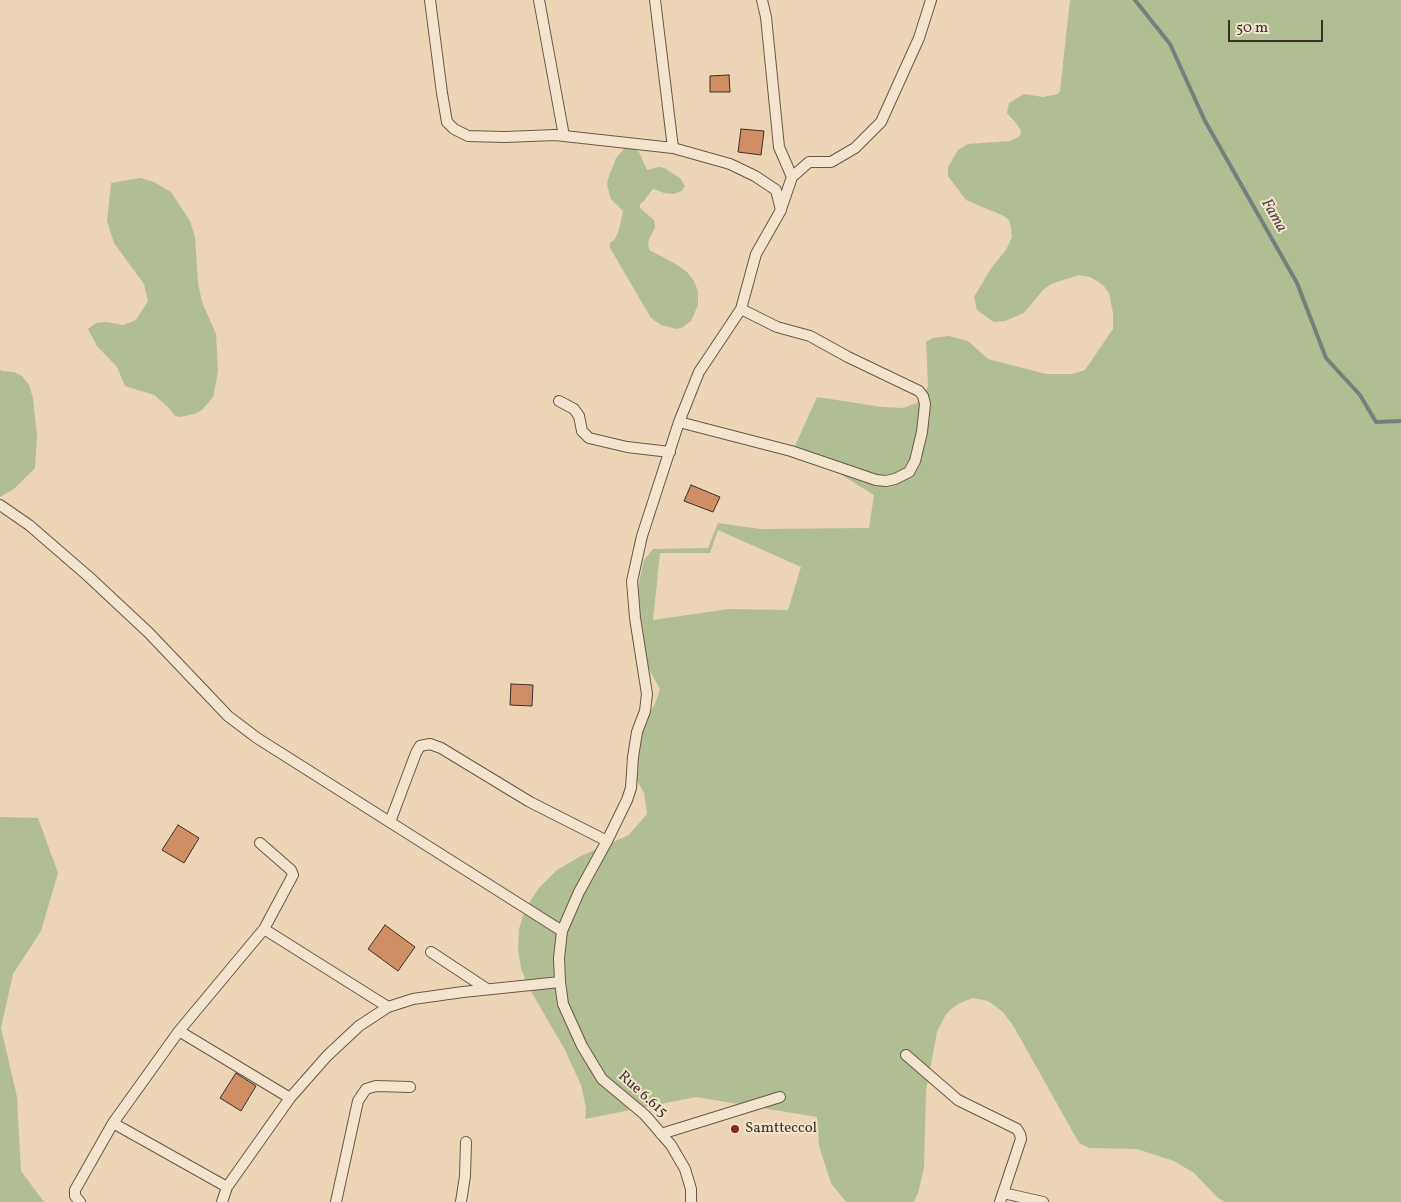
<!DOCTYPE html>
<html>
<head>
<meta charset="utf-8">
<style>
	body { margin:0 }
	#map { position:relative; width:1401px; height:1202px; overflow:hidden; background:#ebd5b4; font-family:Vollkorn,serif }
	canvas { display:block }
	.scale { position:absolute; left:1228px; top:20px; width:95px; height:22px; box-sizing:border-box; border:2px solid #3d2f29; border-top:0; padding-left:6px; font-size:15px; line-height:18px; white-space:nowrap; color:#3d2f29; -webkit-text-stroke:4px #f2e4ce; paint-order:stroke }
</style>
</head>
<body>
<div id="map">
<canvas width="1401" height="1202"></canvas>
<div class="scale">50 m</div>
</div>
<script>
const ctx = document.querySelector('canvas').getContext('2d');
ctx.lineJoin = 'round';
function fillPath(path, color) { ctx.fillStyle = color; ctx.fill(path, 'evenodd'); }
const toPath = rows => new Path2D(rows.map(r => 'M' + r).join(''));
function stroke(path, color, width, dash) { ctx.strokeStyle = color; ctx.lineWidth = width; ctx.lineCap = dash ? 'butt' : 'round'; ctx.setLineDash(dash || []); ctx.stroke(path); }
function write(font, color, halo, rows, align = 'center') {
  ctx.font = font + ' Vollkorn,serif'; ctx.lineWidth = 4; ctx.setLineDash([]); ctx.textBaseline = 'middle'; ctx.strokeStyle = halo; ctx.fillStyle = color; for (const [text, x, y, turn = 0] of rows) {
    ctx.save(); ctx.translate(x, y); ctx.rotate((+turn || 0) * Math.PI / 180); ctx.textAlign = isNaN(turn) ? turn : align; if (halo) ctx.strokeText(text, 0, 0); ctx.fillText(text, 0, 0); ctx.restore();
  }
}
const green = toPath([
	[1070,0,1401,0,1401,1202,1225,1202,1218,1198,1194,1173,1174,1161,1137,1149,1089,1148,1079,1143,1014,1027,1003,1012,988,1001,973,998,960,1003,951,1009,945,1016,937,1032,926,1090,924,1168,918,1193,914,1202,846,1202,831,1183,819,1146,817,1117,696,1097,585,1119,586,1108,581,1085,565,1050,528,986,521,968,518,950,519,929,525,909,539,888,557,870,581,856,629,835,647,814,644,793,635,777,635,754,644,722,655,704,660,689,642,657,633,609,644,560,653,549,708,548,718,523,760,529,869,528,874,495,795,446,817,397,882,407,903,408,917,403,925,396,928,385,926,342,933,338,949,336,968,341,988,359,1046,374,1072,374,1085,370,1113,329,1113,313,1109,293,1103,285,1090,277,1079,275,1051,284,1043,290,1024,313,1005,321,994,322,977,310,974,297,992,267,1006,250,1012,237,1011,227,1009,220,1004,216,966,200,948,176,948,167,958,150,968,144,1010,141,1020,136,1021,131,1016,123,1007,113,1009,103,1024,94,1043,97,1058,94,1060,91],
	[718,530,801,567,788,610,729,609,653,620,660,553,710,553],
	[633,148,639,152,647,170,659,167,664,168,680,178,685,186,682,191,674,194,664,193,654,189,652,190,643,202,640,204,640,208,654,220,655,227,648,242,649,250,676,264,687,272,694,281,698,291,698,305,691,321,683,327,677,329,661,325,651,318,610,248,610,243,615,239,619,230,623,211,611,199,607,185,608,179,616,158,624,149],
	[140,178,154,182,171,192,190,221,195,237,198,283,202,302,216,334,218,371,213,397,202,410,194,414,181,417,175,416,169,408,154,395,125,386,117,367,97,346,88,329,96,323,107,322,123,325,136,320,148,301,144,284,114,243,107,221,111,183],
	[0,369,1,371,14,372,22,376,29,385,33,398,37,436,35,468,14,489,0,497],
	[0,817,38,818,58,873,41,931,13,974,1,1028,17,1097,21,1171,44,1202,0,1202]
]);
const stream = toPath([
	[1135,0,1170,44,1205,121,1297,283,1326,358,1360,395,1376,422,1401,421]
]);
const building = toPath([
	[729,75,730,92,710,92,710,76,729,75],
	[741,129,764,131,761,155,738,152,741,129],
	[691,485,720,497,713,512,684,501,691,485],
	[511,684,533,685,532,706,510,705,511,684],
	[178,825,199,838,184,863,162,850,178,825],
	[385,925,415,947,398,971,368,949,385,925],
	[236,1073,256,1086,241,1111,220,1098,236,1073]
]);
const street = toPath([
	[430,0,442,93,447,122,454,129,468,136,505,137,555,135,673,148,730,164,755,176,776,190,781,210,756,254,741,309,699,372,679,422,642,536,632,581,635,618,647,694,645,711,637,732,633,757,631,788,627,800,607,841,579,892,562,931,559,958,560,982,563,1004,582,1046,602,1079,645,1115,671,1145,685,1169,691,1189,691,1202],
	[539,0,564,136],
	[655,0,673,148],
	[762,0,766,17,779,147,792,177],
	[781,209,792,177,809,162,831,162,855,148,881,122,919,38,931,0],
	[559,401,574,409,579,416,582,431,589,438,627,447,670,452],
	[679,422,791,451,876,480,886,481,895,479,909,472,915,461,922,432,925,404,923,396,919,391,848,357,810,336,777,327,741,309],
	[0,505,29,525,88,576,149,633,228,716,257,738,562,931],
	[390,822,416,753,420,746,430,744,441,748,530,802,607,841],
	[264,929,388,1007],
	[431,952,487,989],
	[179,1031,290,1098],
	[906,1055,958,1100,1017,1129,1020,1134,1021,1139,1000,1202],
	[113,1123,227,1187],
	[661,1134,780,1097],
	[1003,1193,1043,1202],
	[80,1202,75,1196,75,1190,113,1123,179,1031,264,929,293,875,291,870,260,843],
	[222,1202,227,1187,290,1098,327,1056,359,1026,388,1007,413,999,463,992,560,982],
	[336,1202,358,1101,366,1089,376,1086,410,1087],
	[461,1202,465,1176,466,1142]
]);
const markers = [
	[735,1129,5,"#8f2418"]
];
const streetNames = [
	["Rue 6.615",642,1095,42]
];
const poiNames = [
	["Samtteccol",745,1129]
];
const waterNames = [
	["Fama",1273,216,60]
];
fillPath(green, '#b1be92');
stroke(stream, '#76807e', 4);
fillPath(building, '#cf8e64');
stroke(building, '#3d2f29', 1);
stroke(street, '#68584c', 12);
stroke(street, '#f2e4ce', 10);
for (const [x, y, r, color] of markers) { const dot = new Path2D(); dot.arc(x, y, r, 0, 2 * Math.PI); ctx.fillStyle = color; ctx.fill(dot); stroke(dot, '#f2e4ce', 2); }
write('15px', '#3d2f29', '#f2e4ce', streetNames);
write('15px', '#3d2f29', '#f2e4ce', poiNames, 'left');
write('italic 16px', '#504a45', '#f2e4ce', waterNames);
</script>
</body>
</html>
